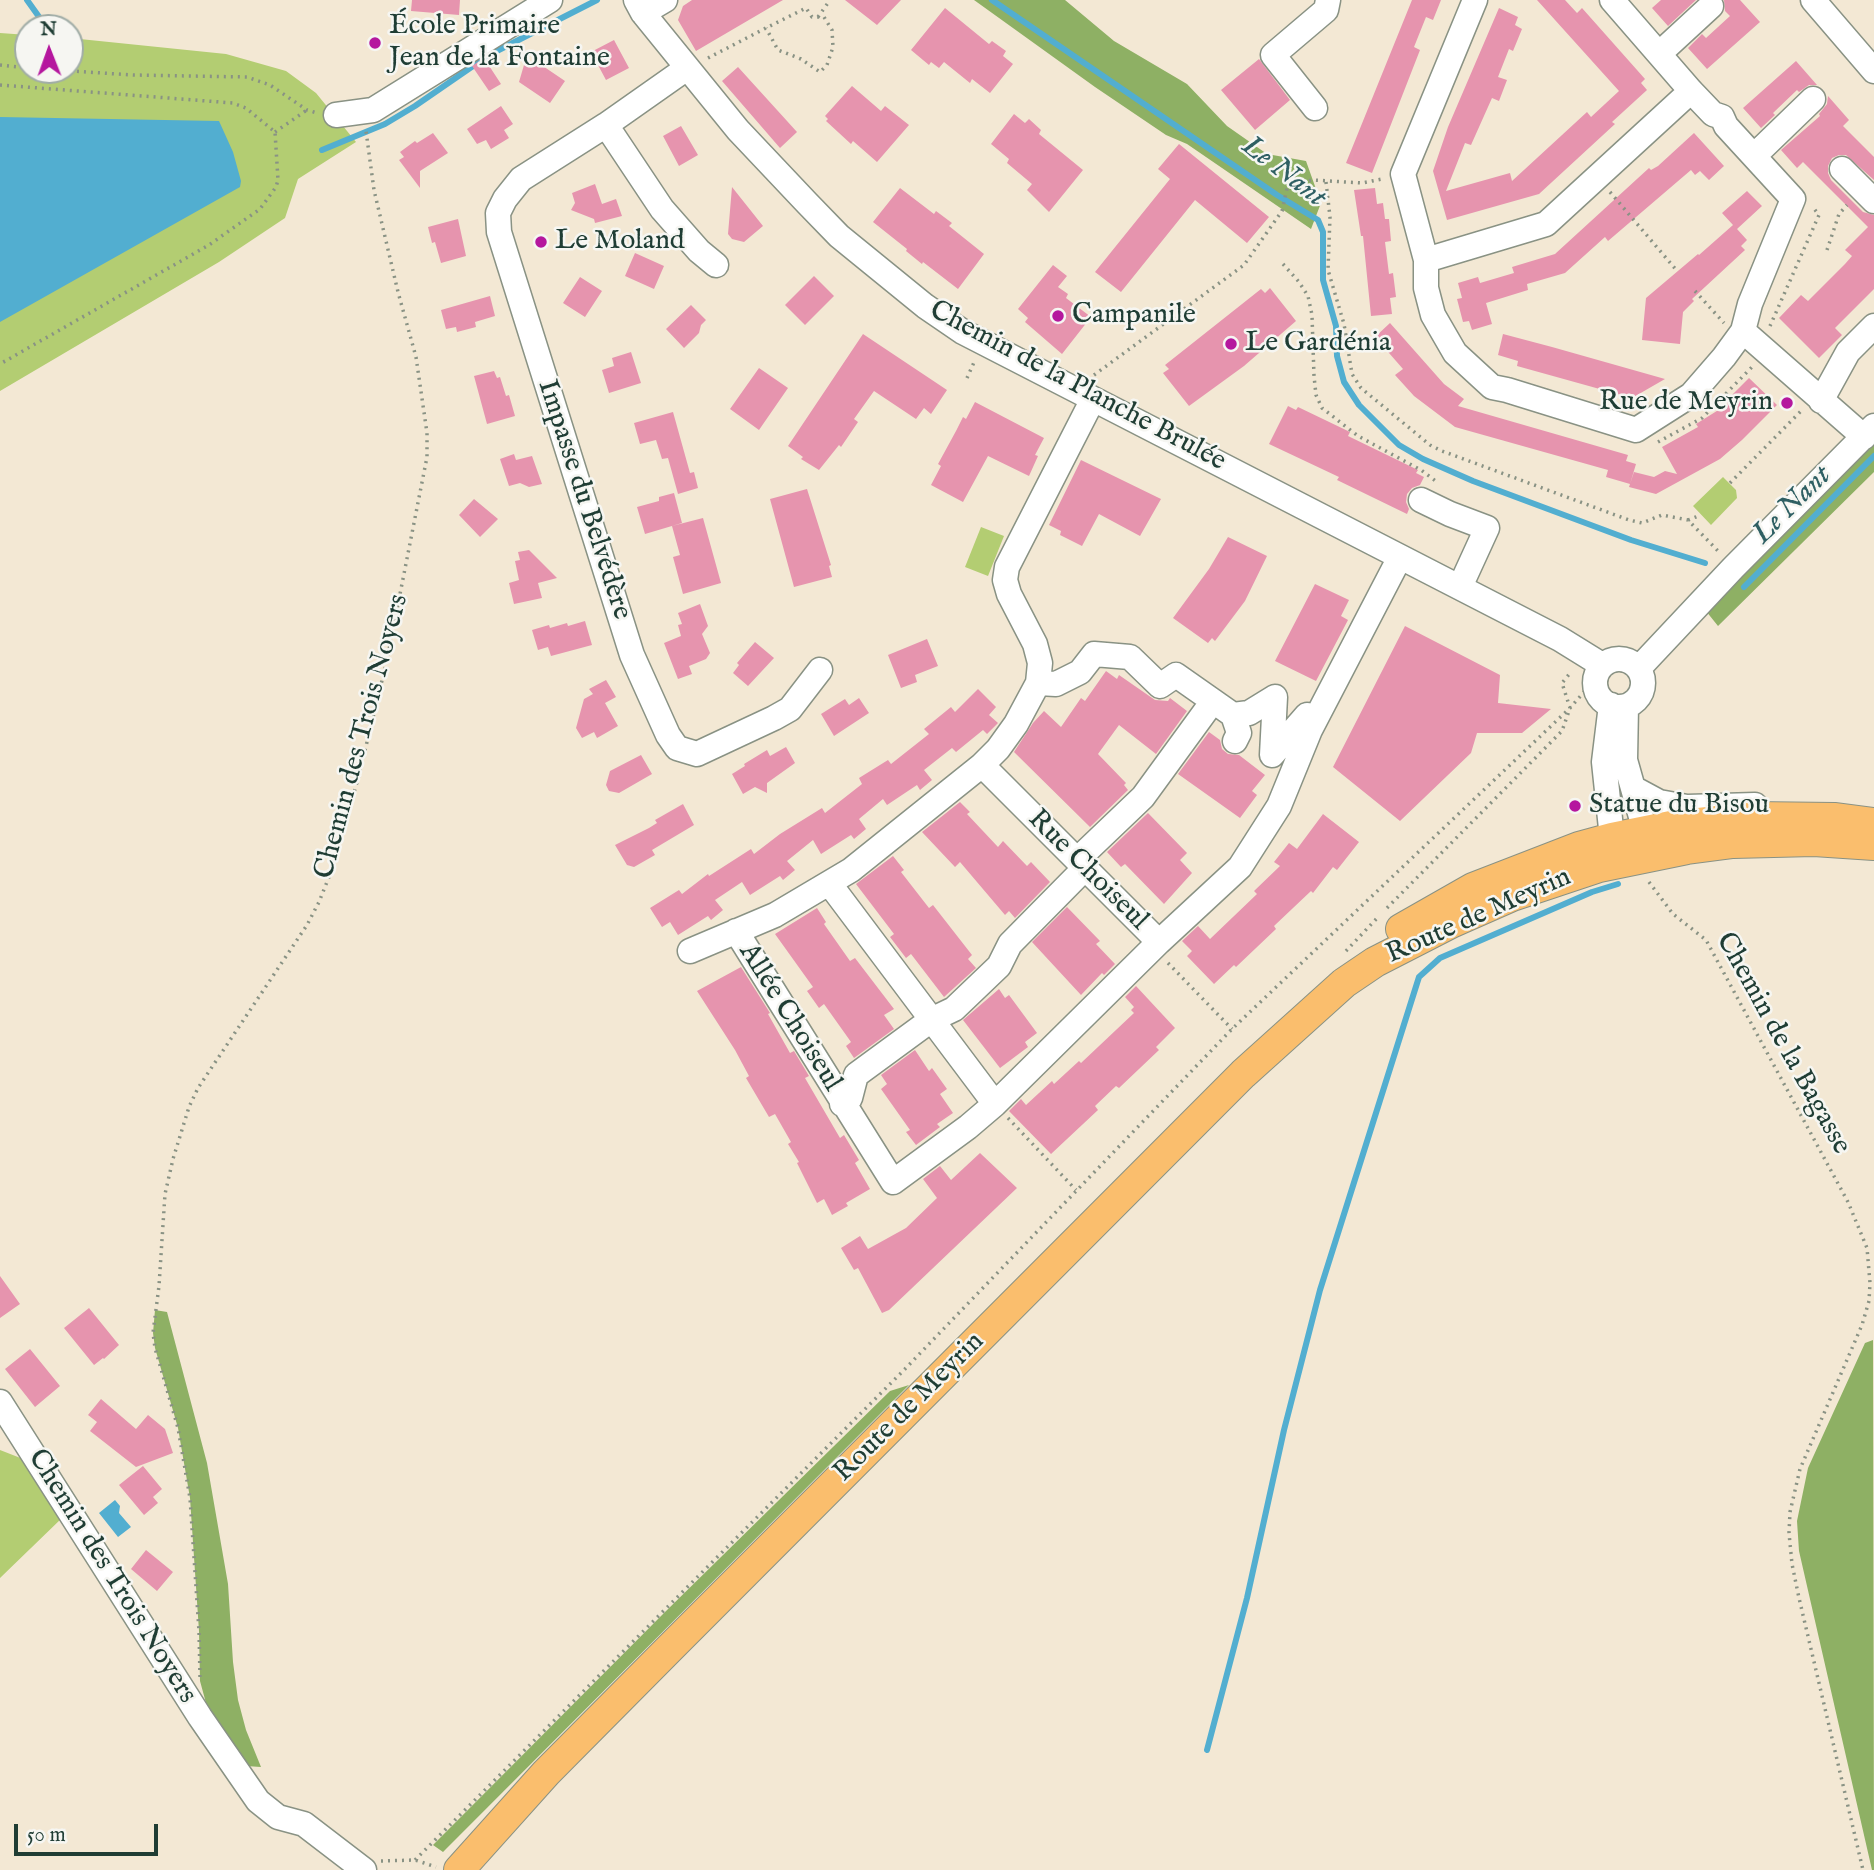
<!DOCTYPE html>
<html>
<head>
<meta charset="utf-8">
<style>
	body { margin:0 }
	#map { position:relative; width:1874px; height:1870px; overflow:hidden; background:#f3e8d4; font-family:"IM FELL English",serif }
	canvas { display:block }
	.north { position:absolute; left:14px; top:14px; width:70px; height:70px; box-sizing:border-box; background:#f6f6f2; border:2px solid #a0aca6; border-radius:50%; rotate:359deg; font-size:19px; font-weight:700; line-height:28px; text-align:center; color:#1f3d34 }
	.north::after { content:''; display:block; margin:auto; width:24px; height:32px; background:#b5179e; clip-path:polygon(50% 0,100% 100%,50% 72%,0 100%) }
	.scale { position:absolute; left:14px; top:1824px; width:144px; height:32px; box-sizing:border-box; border:4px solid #1f3d34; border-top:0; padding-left:9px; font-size:21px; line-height:24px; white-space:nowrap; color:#1f3d34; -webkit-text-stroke:5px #f6f6f2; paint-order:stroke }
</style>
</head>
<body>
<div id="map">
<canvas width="1874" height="1870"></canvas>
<div class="north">N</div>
<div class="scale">50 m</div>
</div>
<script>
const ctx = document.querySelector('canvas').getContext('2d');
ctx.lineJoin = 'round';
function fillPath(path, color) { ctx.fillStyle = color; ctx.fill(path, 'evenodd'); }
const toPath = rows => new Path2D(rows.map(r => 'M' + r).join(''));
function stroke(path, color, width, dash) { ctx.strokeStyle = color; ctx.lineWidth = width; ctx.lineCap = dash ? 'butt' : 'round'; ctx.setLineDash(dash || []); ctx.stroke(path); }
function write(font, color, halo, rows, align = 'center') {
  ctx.font = font + ' "IM FELL English",serif'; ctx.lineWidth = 5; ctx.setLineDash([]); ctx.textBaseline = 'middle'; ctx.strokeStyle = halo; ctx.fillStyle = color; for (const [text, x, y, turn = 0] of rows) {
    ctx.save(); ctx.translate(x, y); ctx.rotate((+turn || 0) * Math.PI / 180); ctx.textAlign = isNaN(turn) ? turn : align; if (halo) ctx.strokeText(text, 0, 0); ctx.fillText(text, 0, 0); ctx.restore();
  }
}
const green = toPath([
	[0,33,28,35,28,70,70,70,70,38,226,54,286,71,316,93,356,142,298,179,285,218,219,262,0,391],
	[1723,477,1736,490,1737,498,1711,525,1693,506],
	[981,527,1004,536,988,576,965,567],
	[0,1450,23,1459,62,1518,0,1578]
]);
const forest = toPath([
	[974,0,1065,0,1114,41,1187,84,1227,126,1267,154,1306,161,1321,203,1311,229,1187,144,1166,135,1095,87],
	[1874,437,1874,472,1718,626,1706,611],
	[155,1310,167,1312,207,1463,228,1584,233,1662,238,1700,246,1730,261,1767,246,1766,209,1714,200,1681,199,1631,190,1498,178,1428,155,1348,153,1333],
	[1873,1340,1874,1870,1872,1870,1799,1551,1797,1521,1808,1468,1865,1343],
	[909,1385,443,1852,433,1845,664,1613,890,1391]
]);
const water = toPath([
	[0,117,219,121,233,152,241,181,240,187,0,322],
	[115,1500,120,1506,119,1513,131,1527,118,1537,99,1513]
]);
const stream = toPath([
	[27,0,47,28],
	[992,0,1277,195,1318,220,1323,232,1323,280,1336,326,1337,356,1344,382,1359,405,1399,445,1423,459,1473,481,1631,540,1705,563],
	[322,150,385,124,415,106,489,55,597,0],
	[1744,587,1874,456],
	[1207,1750,1247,1598,1284,1430,1320,1290,1419,977,1440,958,1592,892,1618,884]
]);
const building = toPath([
	[412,0,460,0,459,15,411,11],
	[692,0,783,0,696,51,678,20,683,6],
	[845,0,901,0,877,25],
	[1412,0,1441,0,1433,20,1426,17,1414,47,1420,50,1372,173,1346,163],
	[1537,0,1565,0,1577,13,1582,8,1645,79,1641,83,1647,90,1612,122,1615,124,1539,194,1447,220,1433,171,1448,127,1499,8,1518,17,1515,25,1522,29,1513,51,1509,49,1498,77,1507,80,1499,101,1492,98,1471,145,1465,143,1446,191,1510,173,1512,181,1587,112,1591,117,1619,91],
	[1661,0,1696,0,1668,26,1652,8],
	[1724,0,1740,0,1760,22,1707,69,1688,48,1702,34,1706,38,1730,16,1725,11],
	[945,8,989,44,992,41,1006,51,1003,56,1013,64,990,93,972,79,970,83,944,62,939,68,931,62,929,65,911,50],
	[614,40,629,68,606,80,591,52],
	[484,58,501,84,489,91,472,66],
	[1259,59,1290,100,1255,130,1221,90],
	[534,60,565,81,550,103,519,82,524,65],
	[1796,61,1817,85,1809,85,1799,92,1797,90,1773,113,1775,115,1761,128,1743,108],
	[738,67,797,132,780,148,722,81],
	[852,86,881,111,885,106,909,125,877,162,853,141,851,144,826,121,828,119,825,116],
	[1828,96,1849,120,1843,126,1874,157,1874,180,1846,155,1839,155,1832,158,1828,166,1828,173,1831,180,1863,212,1874,215,1874,289,1835,328,1842,335,1819,358,1779,318,1801,295,1808,301,1845,264,1852,256,1845,250,1868,227,1803,162,1797,168,1781,150,1820,116,1819,114,1827,104],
	[501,106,513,124,504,130,509,138,491,149,486,140,477,144,467,129],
	[1014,114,1025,123,1029,119,1041,130,1039,134,1083,170,1049,212,1027,190,1032,184,1007,163,1009,159,991,144],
	[681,126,698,155,679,166,663,136],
	[433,133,448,153,420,171,420,188,399,160,404,157,400,152,415,141,417,143],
	[1694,133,1724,166,1709,180,1700,171,1695,175,1691,170,1608,241,1605,237,1565,273,1527,284,1528,290,1486,303,1492,324,1472,330,1469,321,1463,322,1457,299,1462,298,1458,283,1478,277,1480,283,1514,273,1512,267,1555,254,1649,168,1651,170,1658,166],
	[1179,144,1269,217,1247,243,1195,200,1121,292,1095,272,1170,179,1158,169],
	[595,184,602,204,616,199,622,216,595,223,594,219,571,210,575,203,572,193],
	[732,187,763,226,744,242,732,239,728,234],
	[900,188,934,214,936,211,952,223,949,226,984,254,958,289,923,262,922,264,906,251,907,249,873,222],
	[1375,188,1377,204,1383,203,1385,219,1389,219,1391,241,1385,242,1389,274,1393,273,1396,297,1390,298,1392,314,1371,316,1363,236,1361,236,1354,190],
	[1747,191,1762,206,1737,229,1747,240,1741,246,1745,250,1692,299,1694,301,1683,312,1680,344,1642,340,1646,298,1698,254,1699,255,1733,225,1722,213],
	[458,219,466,256,441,263,435,242,432,243,428,227],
	[635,253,664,266,654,289,625,276],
	[1053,265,1067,276,1058,287,1068,294,1066,298,1091,317,1062,354,1025,322,1028,318,1018,309],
	[814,276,834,296,805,325,785,305],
	[580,277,602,291,585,317,563,303],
	[1270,288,1296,321,1244,366,1189,406,1163,373,1169,369,1165,365,1261,289,1265,293],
	[490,296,495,316,475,322,476,327,457,332,456,327,446,329,441,310],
	[691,305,706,320,701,325,699,333,684,348,666,329],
	[1390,323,1444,384,1464,399,1458,406,1628,455,1626,461,1636,464,1630,484,1606,477,1608,470,1455,427,1414,396,1395,375,1403,369,1375,337],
	[863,334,947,390,931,414,924,408,916,419,874,391,854,419,858,422,841,447,839,445,819,470,801,459,803,457,788,446],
	[1503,334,1552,347,1665,379,1632,398,1517,366,1518,361,1498,355],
	[631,352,641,383,609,393,602,370,614,366,612,358],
	[759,368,788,388,759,430,730,409],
	[494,371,497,378,500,377,506,396,509,395,515,416,487,424,474,376],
	[1749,378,1777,405,1742,440,1720,459,1656,494,1629,487,1634,472,1654,477,1665,471,1677,474,1662,447,1698,427,1696,424,1728,404,1726,401],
	[975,402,1044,438,1035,455,1038,456,1029,476,988,456,963,502,931,485,941,466,938,464,956,431,963,417,966,419],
	[1288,406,1296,410,1298,407,1350,432,1348,436,1418,470,1416,473,1424,477,1420,485,1412,488,1407,494,1406,502,1409,509,1407,514,1337,480,1339,477,1269,444],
	[673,412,690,473,694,472,698,488,678,494,668,458,662,459,656,440,640,444,634,423],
	[514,454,516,460,532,456,542,484,529,487,520,483,509,486,500,459],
	[1081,460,1161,499,1140,536,1099,514,1082,546,1060,535,1061,531,1049,525],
	[807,489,831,565,829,566,832,577,794,587,770,499],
	[674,493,682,523,645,534,637,507,659,501,659,497],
	[474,499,498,519,480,537,459,515],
	[703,518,721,583,683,594,673,557,680,555,672,526],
	[1228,537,1267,556,1245,601,1215,641,1212,638,1208,643,1173,618,1209,569],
	[529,550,557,578,538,583,542,598,514,604,509,583,519,580,515,561,520,560,518,552],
	[1315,584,1349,600,1341,616,1348,620,1316,681,1275,661],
	[700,604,708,626,702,634,710,653,706,659,689,666,692,674,678,679,664,643,681,636,678,625,682,624,678,613],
	[585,621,592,645,551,656,548,647,538,650,532,630,549,625,550,628,567,623,568,626],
	[1405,626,1500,675,1498,703,1551,709,1522,733,1477,733,1471,753,1400,821,1333,767],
	[927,639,938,666,915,675,917,682,901,688,888,655],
	[755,642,774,658,748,686,733,673,739,665,737,663],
	[1106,671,1117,679,1119,675,1155,700,1168,701,1170,698,1187,711,1156,754,1119,725,1098,754,1126,783,1124,785,1128,790,1090,827,1014,752,1033,723,1044,711,1061,727,1081,698,1085,701],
	[606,680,616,697,605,703,618,726,597,738,594,732,582,738,576,728,584,699,593,694,589,689],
	[978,689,996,707,989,715,998,723,987,734,983,730,956,752,952,748,924,770,932,780,920,790,917,785,887,805,883,799,859,819,866,829,854,839,851,835,821,854,813,840,787,861,795,870,783,880,780,876,750,895,742,882,715,900,723,910,711,920,708,916,678,935,670,922,662,927,650,908,679,890,682,894,708,874,709,876,751,849,754,854,780,834,822,808,825,813,862,784,859,778,888,760,891,764,929,734,924,729,951,707,955,712],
	[859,698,869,713,834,736,821,714,845,699,849,705],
	[1209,732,1220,740,1222,749,1228,754,1239,755,1265,775,1252,791,1257,795,1240,818,1178,774],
	[786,747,795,763,767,783,767,793,755,787,743,794,732,774,745,766,744,764,767,750,770,756],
	[641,755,652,774,619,793,609,791,606,785,610,771],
	[960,802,970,812,967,814,998,847,1003,841,1027,866,1031,862,1050,882,1015,918,1009,911,1005,915,960,862,955,867,922,832],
	[683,804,694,825,652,850,655,855,634,867,627,865,615,845,649,828,657,823,655,820],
	[1148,813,1187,853,1180,860,1192,873,1164,904,1125,864,1121,867,1107,852],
	[1323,814,1359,842,1337,870,1333,867,1313,893,1311,891,1274,926,1276,929,1236,967,1234,965,1214,984,1187,956,1192,951,1182,941,1198,926,1210,939,1257,894,1254,891,1280,866,1274,862,1289,843,1297,849],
	[893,856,904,870,901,872,929,908,933,905,972,955,968,959,976,968,944,997,911,954,906,958,890,937,894,934,856,884],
	[1067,907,1100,941,1096,944,1115,964,1104,975,1102,973,1081,995,1032,942],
	[817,908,826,922,824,924,850,961,855,958,894,1009,884,1015,894,1029,854,1058,846,1046,851,1042,824,1004,819,1008,807,991,813,987,775,934],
	[741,967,770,1013,768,1014,790,1053,794,1051,809,1076,805,1078,840,1138,844,1135,859,1160,855,1163,870,1189,846,1203,848,1206,832,1215,824,1199,817,1203,797,1163,799,1162,788,1144,791,1142,775,1114,769,1117,746,1078,749,1076,735,1050,697,991],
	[1136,986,1175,1028,1156,1047,1159,1050,1119,1088,1116,1086,1095,1106,1098,1110,1051,1154,1009,1111,1021,1099,1026,1105,1052,1081,1054,1084,1079,1061,1081,1063,1134,1013,1131,1010,1134,1007,1125,997],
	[999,989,1005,998,1009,995,1037,1033,1025,1042,1028,1047,1000,1068,963,1020],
	[915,1050,929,1071,932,1068,947,1089,940,1094,953,1113,937,1124,940,1127,916,1145,906,1132,910,1130,881,1089,887,1084,881,1075],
	[980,1153,1017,1188,889,1310,882,1313,858,1268,854,1270,841,1248,860,1236,868,1249,906,1228,937,1198,923,1179,940,1166,951,1180],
	[0,1276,20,1304,0,1318],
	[89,1308,119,1345,104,1359,103,1358,94,1365,64,1328],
	[30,1349,60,1386,35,1407,5,1369],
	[101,1399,136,1429,148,1415,165,1429,173,1453,136,1467,90,1431,97,1422,88,1415],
	[143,1466,162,1489,153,1497,158,1503,144,1515,119,1485],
	[146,1550,173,1572,157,1591,131,1569]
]);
const path = toPath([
	[818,17,830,0],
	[708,58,766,28,806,8,812,17,824,17,832,30,833,47,827,65,820,72,801,59,778,50,766,28],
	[0,65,28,68],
	[56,70,133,75,247,77,270,85,307,110,317,113],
	[0,85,233,103,246,108,275,132,278,180,276,187,260,209,209,245,0,364],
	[275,132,307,110],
	[1326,182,1330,217,1328,270,1344,324,1352,374,1361,388,1430,445,1442,451,1629,520,1642,523,1662,515,1688,520,1719,552],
	[1610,192,1678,272],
	[1827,250,1839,214,1847,205],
	[1283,264,1299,282,1308,296,1312,315,1314,376,1316,395,1322,408,1358,436,1421,470,1437,482],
	[1695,291,1724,323],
	[1770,326,1819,215,1812,206],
	[1094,375,1244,265,1282,211,1288,184,1313,180,1362,183,1382,179],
	[967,378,975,360],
	[1658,442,1702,418,1752,367],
	[1730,483,1802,410],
	[1688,520,1701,515],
	[1649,882,1673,914,1706,940,1848,1202,1867,1248,1870,1283,1869,1301,1862,1325,1800,1469,1790,1512,1789,1533,1792,1564,1799,1598,1863,1870],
	[1387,908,1562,731,1570,708,1562,683,1571,672],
	[1346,951,1379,916],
	[1168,963,1232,1029],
	[1008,1118,1076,1190],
	[200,1677,199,1631,190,1498,178,1428,155,1348,153,1333,159,1286,165,1194,173,1159,189,1107,198,1088,307,925,319,902,329,877,358,779,387,660,427,457,427,433,416,357,398,292,374,190,366,131],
	[415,1860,904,1370,1232,1029,1570,708,1591,684],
	[381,1861,415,1860,436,1867]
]);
const minor = toPath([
	[636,0,643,13,738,130,807,203,839,236,925,306,963,332,1560,639,1602,665],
	[1475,0,1403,174,1426,260,1426,288,1433,315,1455,353,1492,387,1507,390,1636,430,1691,395,1724,357,1743,331],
	[1612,0,1691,91,1713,114,1722,117,1726,126,1793,199,1750,304,1743,331,1864,437],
	[1813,0,1874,71],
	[643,13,665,0],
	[1660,53,1711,6],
	[687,68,606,125,521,179,505,199,498,213,499,232,632,655,668,735,677,748,697,754,774,718,790,709,820,670],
	[1315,108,1273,55,1326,10,1328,0],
	[336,115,373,110,550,0],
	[606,125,662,209,699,251,716,265],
	[1754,156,1813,99],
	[1842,169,1874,201],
	[1426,260,1546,224,1691,91],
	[1093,399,1007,567,1005,580,1009,594,1035,644,1040,663,1038,683,1016,724,998,749,982,765,1159,942,1240,867,1279,806,1310,730,1400,557],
	[1821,401,1848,352,1874,326],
	[1421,500,1450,514,1487,528,1460,587],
	'1595 683a24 24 0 1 1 48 0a24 24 0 1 1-48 0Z',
	[1639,668,1733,568,1874,426],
	[1038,683,1056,684,1080,672,1094,654,1130,657,1160,686,1176,675,1233,715,1249,713,1275,697,1272,755,1307,715,1313,718],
	[1611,705,1604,762,1612,838,1635,859,1645,831,1625,760,1626,706],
	[1233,715,1239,733,1235,741],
	[1633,788,1659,802,1687,807,1755,805],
	[1077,860,1143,797,1213,701],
	[829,883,995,1104],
	[736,931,893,1182,968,1127,995,1104,1159,942],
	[690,951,775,915,851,870,982,765],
	[842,1104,850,1098,856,1075,931,1020,954,1009,999,966,1010,944,1085,868],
	[0,1402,200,1717,258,1801,278,1817,304,1824,364,1870]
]);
const major = toPath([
	[1401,929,1473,888,1579,847,1612,838,1671,826,1754,817,1834,818,1874,823],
	[459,1870,546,1773,670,1648,1243,1074,1344,983,1375,962,1453,922,1512,896,1599,867,1687,849,1733,843,1814,841,1874,845]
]);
const markers = [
	[375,43,7,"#b5179e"],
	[541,242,7,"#b5179e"],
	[1058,316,7,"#b5179e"],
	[1231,344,7,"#b5179e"],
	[1787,403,7,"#b5179e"],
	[1575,806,7,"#b5179e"]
];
const poiNames = [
	["École Primaire",389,27],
	["Jean de la Fontaine",389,59],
	["Le Moland",555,242],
	["Campanile",1072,316],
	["Le Gardénia",1245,344],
	["Rue de Meyrin",1773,403,"right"],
	["Statue du Bisou",1589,806]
];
const streetNames = [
	["Chemin de la Planche Brulée",1077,387,28],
	["Impasse du Belvédère",583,500,72],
	["Chemin des Trois Noyers",363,737,-75],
	["Rue Choiseul",1087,871,45],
	["Route de Meyrin",1479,917,-24],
	["Allée Choiseul",789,1018,58],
	["Chemin de la Bagasse",1782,1044,61],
	["Route de Meyrin",910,1408,-45],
	["Chemin des Trois Noyers",111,1577,58]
];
const waterNames = [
	["Le Nant",1283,173,37],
	["Le Nant",1793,506,-45]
];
fillPath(green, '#b3cd72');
fillPath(forest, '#8eb064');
fillPath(water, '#52aed0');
stroke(stream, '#52aed0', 6);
fillPath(building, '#e694ae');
stroke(minor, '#899284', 27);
stroke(major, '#899284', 32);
stroke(path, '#899284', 3.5, [2, 5]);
stroke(minor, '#fff', 24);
stroke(major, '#fabe6d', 30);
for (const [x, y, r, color] of markers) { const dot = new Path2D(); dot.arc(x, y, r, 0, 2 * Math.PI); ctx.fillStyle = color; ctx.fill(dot); stroke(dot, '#f6f6f2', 2.5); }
write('28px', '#1f3d34', '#f6f6f2', poiNames, 'left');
write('28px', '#1f3d34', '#f6f6f2', streetNames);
write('italic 30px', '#2e5f63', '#f6f6f2', waterNames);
</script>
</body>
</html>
